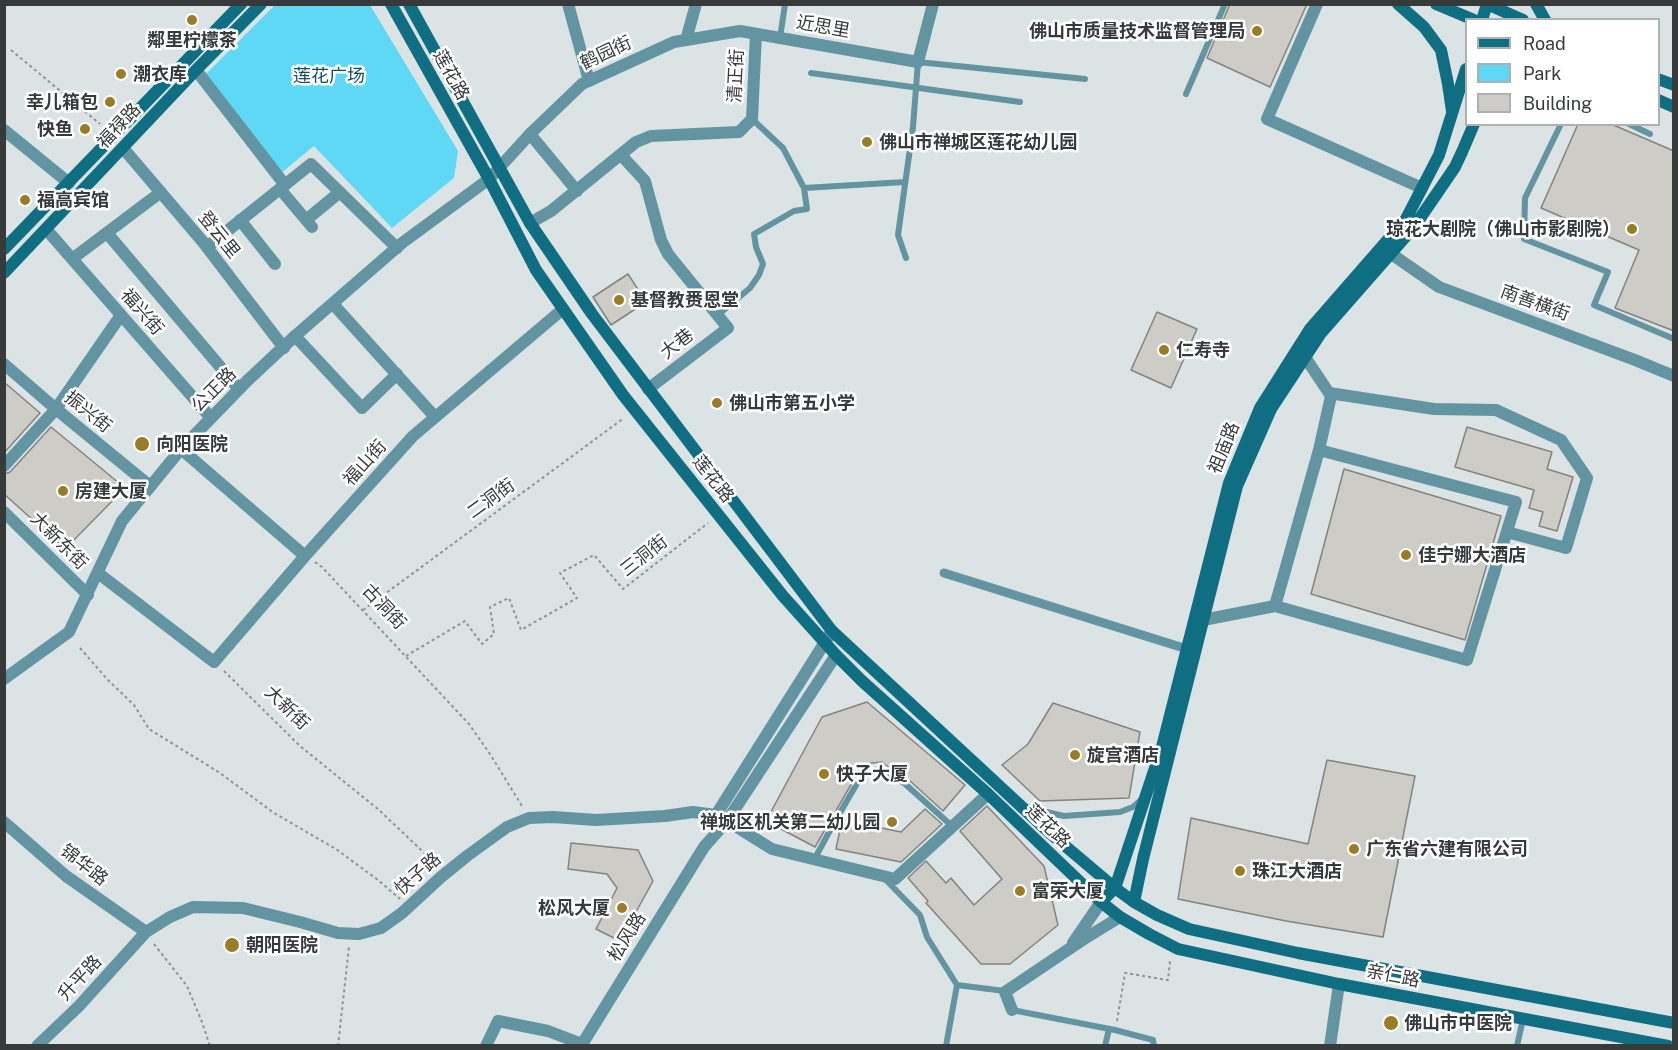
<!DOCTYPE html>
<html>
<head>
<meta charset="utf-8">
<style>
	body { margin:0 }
	#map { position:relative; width:1678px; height:1050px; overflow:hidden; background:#dbe3e5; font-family:"Public Sans",sans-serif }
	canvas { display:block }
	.frame { position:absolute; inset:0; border:6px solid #373a3b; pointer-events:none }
	.legend { position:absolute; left:1465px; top:18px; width:195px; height:108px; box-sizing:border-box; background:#fff; border:2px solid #afb0b1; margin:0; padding:8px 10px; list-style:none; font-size:18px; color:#373a3b }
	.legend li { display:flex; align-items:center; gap:12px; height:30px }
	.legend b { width:30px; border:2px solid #afb0b1 }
</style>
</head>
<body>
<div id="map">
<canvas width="1678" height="1050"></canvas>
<div class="frame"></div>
<ul class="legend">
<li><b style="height:8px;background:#0f6e82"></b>Road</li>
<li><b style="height:16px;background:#5ed8f5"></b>Park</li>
<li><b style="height:16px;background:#ceccc6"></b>Building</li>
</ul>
</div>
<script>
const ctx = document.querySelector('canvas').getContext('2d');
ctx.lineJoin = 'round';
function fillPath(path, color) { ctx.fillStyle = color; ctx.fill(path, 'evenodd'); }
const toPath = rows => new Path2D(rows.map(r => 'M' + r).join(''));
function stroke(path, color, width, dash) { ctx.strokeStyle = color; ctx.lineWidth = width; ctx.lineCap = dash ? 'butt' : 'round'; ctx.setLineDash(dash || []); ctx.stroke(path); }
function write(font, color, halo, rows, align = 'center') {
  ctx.font = font + ' "Public Sans","Noto Sans SC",sans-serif'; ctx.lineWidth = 5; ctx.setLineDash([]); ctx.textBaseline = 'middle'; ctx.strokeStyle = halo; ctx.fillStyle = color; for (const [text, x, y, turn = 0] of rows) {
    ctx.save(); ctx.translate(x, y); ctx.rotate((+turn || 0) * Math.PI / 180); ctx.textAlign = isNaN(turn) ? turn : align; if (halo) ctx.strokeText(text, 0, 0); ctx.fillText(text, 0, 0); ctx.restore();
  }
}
const green = toPath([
	[275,5,370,5,458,151,454,178,392,228,314,146,280,174,203,77]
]);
const building = toPath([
	[1230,4,1307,4,1270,87,1207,58,1230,4],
	[1578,124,1611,124,1674,151,1674,331,1615,308,1639,250,1541,208,1578,124],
	[628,274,646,302,611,325,593,297,628,274],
	[1157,312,1197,329,1171,388,1131,370,1157,312],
	[4,382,40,413,4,453,4,382],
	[51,427,125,488,65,549,4,494,4,474,10,472,51,427],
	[1467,427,1552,452,1547,469,1573,477,1557,531,1539,526,1543,512,1529,508,1534,490,1455,467,1467,427],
	[1344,469,1501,516,1465,640,1311,594,1344,469],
	[867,702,965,785,943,811,908,779,895,772,882,762,863,764,815,847,766,821,822,717,867,702],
	[1053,703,1140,732,1129,798,1040,801,1002,765,1028,744,1053,703],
	[1327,760,1415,776,1383,937,1286,921,1178,899,1191,818,1308,844,1327,760],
	[987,806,1044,866,1058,925,1010,964,981,964,926,903,928,901,908,878,926,861,946,883,951,878,974,905,1002,879,960,831,987,806],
	[925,809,942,824,901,862,836,849,842,820,901,832,925,809],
	[571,843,638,850,653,881,620,941,596,929,617,888,607,874,568,869,571,843]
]);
const path = toPath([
	[11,50,100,124],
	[315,562,322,567,469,724,490,754,522,806],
	[363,610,624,418],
	[80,648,107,679,134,705,149,729,220,773,274,813,336,849,378,880,400,899],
	[406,656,465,621,482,644,494,634,490,607,509,598,521,630,577,598,560,573,594,555,623,589,708,523],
	[224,671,300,746,379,810,437,865],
	[154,944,187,986,202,1022,210,1046],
	[1117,1021,1125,973,1168,980,1170,961],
	[338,1046,349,947]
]);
const service = toPath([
	[780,38,785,4],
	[811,73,1020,102],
	[1186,94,1225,4],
	[1561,124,1525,198,1524,239,1608,272,1594,305,1674,339],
	[1629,124,1650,134],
	[804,188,905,182],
	[906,258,898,235,913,127,918,62,1085,79],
	[718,315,750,288,759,275,763,264,756,247,754,234,794,211,807,209,804,188,783,148,752,119],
	[1025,807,1064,816,1120,812,1133,807,1142,799],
	[814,860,834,823,862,775,879,769,904,783,952,826],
	[885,879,920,915,927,937,957,985,1005,991],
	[1012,1010,1115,1030,1153,1040,1154,1046],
	[946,1046,957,985],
	[1105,1046,1109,1029],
	[1517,1046,1523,1019]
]);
const pedestrian = toPath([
	[944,573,1187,649]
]);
const minor = toPath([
	[568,4,589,81],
	[1317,4,1267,119,1422,188],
	[686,40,696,4],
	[918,62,933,4],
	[196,70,285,185],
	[4,130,69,183],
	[530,134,577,191],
	[123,148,203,242,284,348],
	[621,155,645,181,661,240,668,254,728,328,648,389],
	[280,189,312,227],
	[240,220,275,264],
	[306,220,340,192],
	[530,223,551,211,636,142,651,136,739,132,752,119,756,34],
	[46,229,211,418],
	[107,233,239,389],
	[207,247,311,164,397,248],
	[1390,253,1439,287,1635,360,1674,376],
	[72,259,161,192],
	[333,304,435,417],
	[295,336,362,408,397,374],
	[4,364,56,409,150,486],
	[1329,393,1434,409,1496,410,1561,440,1587,478,1566,548,1507,532],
	[181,449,305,556],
	[4,466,56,409,121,315],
	[4,512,88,595],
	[98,573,214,662,305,556,413,436,563,309],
	[1275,606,1319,450],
	[1203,620,1275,606,1467,660,1516,502,1319,450,1331,396,1305,357],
	[727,821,772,849,895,879,988,794],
	[1073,943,1101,902],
	[1012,1010,1005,992,1084,939,1120,917],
	[486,1046,498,1021,548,1031,582,1044],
	[1330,1046,1339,984]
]);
const tertiary = toPath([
	[4,679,69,632,122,521,181,449,247,381,295,336,402,243,489,179,530,134,582,84,674,42,740,31,918,62],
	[714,821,716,815,832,631],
	[4,822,66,876,146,932],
	[37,1046,79,1006,146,932,170,917,193,907,243,908,300,922,338,933,359,934,381,928,402,913,441,877,467,856,507,827,529,818,553,817,596,820,665,816,693,812,716,815,727,821],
	[581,1046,704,847,727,821,836,655]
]);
const secondary = toPath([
	[391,4,489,179,536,270,623,395,783,596,836,655,862,681,988,794,1101,902,1120,917,1149,934,1178,949,1339,984,1668,1046],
	[409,4,530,223,592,314,832,631,1051,834,1115,888,1134,902,1157,915,1189,929,1298,953,1674,1023],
	[1398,4,1424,27,1441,50,1448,84,1452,111],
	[1436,4,1474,20],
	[1487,4,1523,20],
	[1536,4,1545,20],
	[1482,20,1487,4],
	[1658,79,1674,85],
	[1658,100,1674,107],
	[4,249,241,4],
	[4,273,196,70,261,4],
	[1101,902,1115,888,1162,747,1229,483,1260,408,1310,329,1406,219,1439,155,1466,69],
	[1134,902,1143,859,1237,486,1271,409,1321,333,1414,227,1455,167,1462,152,1474,124]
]);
const markers = [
	[192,20,6,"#9a7c25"],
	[1257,31,6,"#9a7c25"],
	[121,74,6,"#9a7c25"],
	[110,102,6,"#9a7c25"],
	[85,129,6,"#9a7c25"],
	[867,142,6,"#9a7c25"],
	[25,200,6,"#9a7c25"],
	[1632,229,6,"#9a7c25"],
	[619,300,6,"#9a7c25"],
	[1164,350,6,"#9a7c25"],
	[717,403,6,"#9a7c25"],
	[142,444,8,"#9a7c25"],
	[63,491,6,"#9a7c25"],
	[1406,555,6,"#9a7c25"],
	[1075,755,6,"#9a7c25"],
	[824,774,6,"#9a7c25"],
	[892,822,6,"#9a7c25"],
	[1354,849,6,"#9a7c25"],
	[1240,871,6,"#9a7c25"],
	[1020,891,6,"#9a7c25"],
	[622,908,6,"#9a7c25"],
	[232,945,8,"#9a7c25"],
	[1391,1023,8,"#9a7c25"]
];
const streetNames = [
	["近思里",823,27,10],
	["鹤园街",606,53,-25],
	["莲花路",451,75,61],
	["清正街",736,76,-87],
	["福禄路",119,126,-47],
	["登云里",219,235,51],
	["南善横街",1535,303,20],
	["福兴街",142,312,49],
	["大巷",677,344,-38],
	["公正路",214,390,-45],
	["振兴街",88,412,39],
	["祖庙路",1224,448,-68],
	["福山街",365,463,-48],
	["莲花路",713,479,52],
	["二洞街",491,499,-36],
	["大新东街",59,541,45],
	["三洞街",644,556,-38],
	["古洞街",384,607,47],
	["大新街",287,708,44],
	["莲花路",1048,826,44],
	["锦华路",84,865,38],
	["快子路",418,874,-41],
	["松风路",627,937,-58],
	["亲仁路",1393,976,11],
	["升平路",80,978,-47]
];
const poiNames = [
	["佛山市质量技术监督管理局",1245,31,"right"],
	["鄰里柠檬茶",192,40,"center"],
	["潮衣库",133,74],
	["幸儿箱包",98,102,"right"],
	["快鱼",73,129,"right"],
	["佛山市禅城区莲花幼儿园",879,142],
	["福高宾馆",37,200],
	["琼花大剧院（佛山市影剧院）",1620,229,"right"],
	["基督教赉恩堂",631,300],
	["仁寿寺",1176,350],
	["佛山市第五小学",729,403],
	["向阳医院",156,444],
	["房建大厦",75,491],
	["佳宁娜大酒店",1418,555],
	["旋宫酒店",1087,755],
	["快子大厦",836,774],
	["禅城区机关第二幼儿园",880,822,"right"],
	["广东省六建有限公司",1366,849],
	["珠江大酒店",1252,871],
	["富荣大厦",1032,891],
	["松风大厦",610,908,"right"],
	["朝阳医院",246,945],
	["佛山市中医院",1404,1023]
];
const parkNames = [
	["莲花广场",329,76]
];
fillPath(green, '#5ed8f5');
fillPath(building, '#ceccc6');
stroke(building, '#85837e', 1.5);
stroke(path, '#8e9496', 2, [3, 3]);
stroke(service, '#6394a1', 6);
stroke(pedestrian, '#6394a1', 9);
stroke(minor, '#6394a1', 12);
stroke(tertiary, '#6394a1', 12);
stroke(secondary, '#0f6e82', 12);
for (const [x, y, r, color] of markers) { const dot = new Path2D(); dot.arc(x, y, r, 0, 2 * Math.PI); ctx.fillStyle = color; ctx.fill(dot); stroke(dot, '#fff', 2); }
write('18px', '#373a3b', '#fff', streetNames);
write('bold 18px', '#373a3b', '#fff', poiNames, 'left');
write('18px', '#144f5c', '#fff', parkNames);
</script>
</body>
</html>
